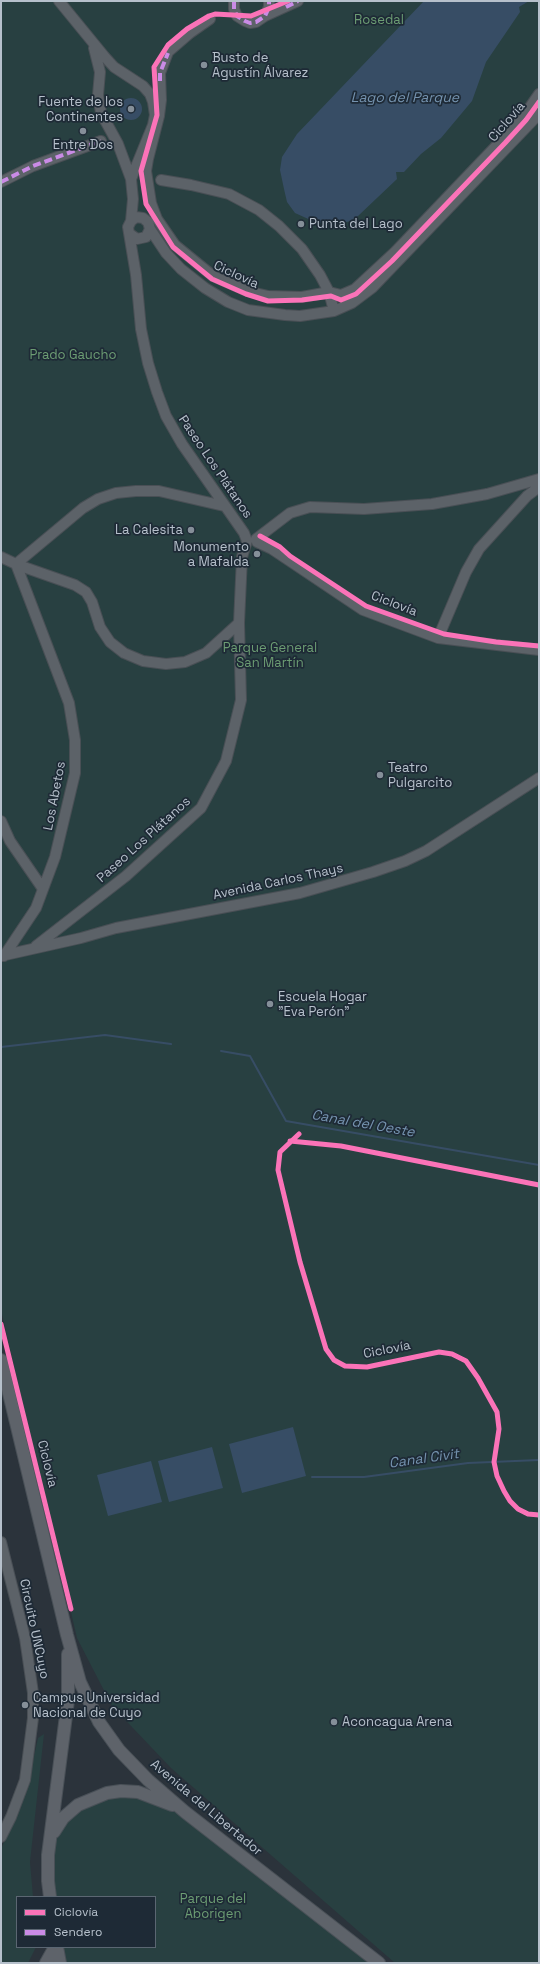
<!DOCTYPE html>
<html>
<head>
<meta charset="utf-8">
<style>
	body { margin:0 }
	#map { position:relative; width:540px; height:1964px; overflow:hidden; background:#2b333b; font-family:"Space Grotesk",sans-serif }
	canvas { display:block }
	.frame { position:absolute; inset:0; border:2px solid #b6c0cb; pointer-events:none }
	.legend { position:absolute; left:16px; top:1896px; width:140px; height:52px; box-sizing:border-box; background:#1e2a36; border:1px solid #5b6672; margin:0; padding:5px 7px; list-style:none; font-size:12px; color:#b6c0cb }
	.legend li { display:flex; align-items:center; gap:8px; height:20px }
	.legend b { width:20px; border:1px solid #5b6672 }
</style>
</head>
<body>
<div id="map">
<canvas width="540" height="1964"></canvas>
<div class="frame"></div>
<ul class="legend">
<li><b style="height:5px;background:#fb73b8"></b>Ciclovía</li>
<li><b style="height:5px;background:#ca8be6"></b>Sendero</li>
</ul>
</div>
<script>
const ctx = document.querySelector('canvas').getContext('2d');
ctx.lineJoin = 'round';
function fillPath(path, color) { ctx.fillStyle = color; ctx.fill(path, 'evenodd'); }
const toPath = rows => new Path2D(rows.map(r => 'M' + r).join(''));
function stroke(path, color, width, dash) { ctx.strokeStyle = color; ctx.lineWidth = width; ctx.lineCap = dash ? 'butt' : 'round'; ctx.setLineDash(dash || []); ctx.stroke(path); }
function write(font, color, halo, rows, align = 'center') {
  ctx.font = font + ' "Space Grotesk",sans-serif'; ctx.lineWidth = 3.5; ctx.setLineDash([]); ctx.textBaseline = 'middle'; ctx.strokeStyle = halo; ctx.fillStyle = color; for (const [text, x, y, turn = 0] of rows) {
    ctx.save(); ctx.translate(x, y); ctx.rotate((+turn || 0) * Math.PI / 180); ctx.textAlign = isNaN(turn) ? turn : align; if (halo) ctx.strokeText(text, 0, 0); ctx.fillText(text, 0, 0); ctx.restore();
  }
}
const green = toPath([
	[1,1,539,1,539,1963,395,1963,171,1768,112,1706,77,1638,1,1310],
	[44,1734,30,1862,33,1897,17,1897,17,1947,36,1947,28,1963,1,1963,1,1849,22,1800,32,1766,38,1738],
	[121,1791,168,1803,379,1963,60,1963,57,1947,155,1947,155,1897,50,1897,48,1855,63,1818]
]);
const water = toPath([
	[424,1,529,1,519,7,520,12,486,62,472,101,441,138,421,154,404,172,396,172,397,179,358,216,351,221,332,225,315,222,295,213,287,202,284,189,280,170,282,157,297,134],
	'120 109a11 11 0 1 1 22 0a11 11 0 1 1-22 0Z',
	[293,1427,306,1476,242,1493,229,1444],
	[212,1447,223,1488,169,1502,158,1461],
	[151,1461,162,1502,108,1516,97,1475]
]);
const stream = toPath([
	[1,1047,105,1035,171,1044],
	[221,1051,250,1056,286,1121,539,1165],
	[312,1477,364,1477,468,1463,539,1460]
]);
const minor = toPath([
	[59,1,104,56,114,67,143,86,150,94,153,102,155,115,153,125,131,179],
	[234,1,234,9,237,16,245,21,250,23,256,22,265,16,269,7,269,1],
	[265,16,298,1],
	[210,19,190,33,168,52,160,73,161,100,159,116,148,159,146,171,151,203,157,219,175,245,213,276,247,291,268,296,302,297,329,292,341,295,355,289,395,252,521,120,539,94],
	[94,48,100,72,98,95,101,113,118,144,131,179,133,199,131,221],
	[161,180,191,185,229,194,259,210,279,226,302,249,320,275,329,292,334,311],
	[1,182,33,166,101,141],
	[150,229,166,253,181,269,205,288,228,302,248,310,285,315,300,316,334,311,352,303,372,288,539,114],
	[130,234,137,239,146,237,150,229,148,222,143,218,136,217,131,221,128,227,136,275,141,329,148,363,157,392,166,416,182,444,244,533,247,541],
	[256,539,290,513,310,507,364,509,432,504,487,494,539,479],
	[257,542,272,549,363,610,438,638,539,650],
	[1,557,18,565,75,585,86,592,92,602,100,627,110,642,124,653,143,661,166,664,185,662,206,653,239,623],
	[16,564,83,508,98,499,116,493,136,491,159,491,224,506],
	[438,638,466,572,479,549,527,496,539,487],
	[1,821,10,841,43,889],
	[36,946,126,876,201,808,226,761,241,700,239,623,242,557,246,544],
	[1,956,81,938,116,928,300,893,373,872,405,861,426,851,539,778],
	[4,956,36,908,55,857,75,773,75,740,69,703,16,564],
	[1,1542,25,1638,33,1693,33,1718,25,1780,11,1817,1,1837]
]);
const major = toPath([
	[1,1360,67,1635,80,1682,99,1722,119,1750,148,1780,185,1812,379,1963],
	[54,1832,63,1818,78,1805,107,1793,121,1791,138,1792,172,1805],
	[50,1897,48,1881,48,1855,68,1700,68,1654],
	[57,1947,60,1963],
	[46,1963,55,1947]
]);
const quiet = toPath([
	[234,1,234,9,237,16,245,21,250,23,256,22,265,16,269,7,269,1],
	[286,7,298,1],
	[160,81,160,73,168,53],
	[1,182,33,166,101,141]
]);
const cycleway = toPath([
	[288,1,251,16,215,14,209,16,187,29,168,45,154,67,157,115,141,171,146,204,173,247,212,279,246,294,268,301,302,300,331,296,341,300,356,294,392,261,505,143,526,120,539,102],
	[260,536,280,547,290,556,366,606,444,634,496,642,539,646],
	[299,1134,280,1152,278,1170,300,1262,326,1349,334,1360,345,1366,367,1367,439,1352,452,1354,466,1361,478,1378,497,1412,499,1429,494,1462,497,1476,504,1491,510,1501,518,1509,528,1514,539,1515],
	[290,1141,341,1146,539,1185],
	[1,1324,71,1609]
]);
const markers = [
	[204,65,4,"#858f99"],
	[131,109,4,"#858f99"],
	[83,131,4,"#858f99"],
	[301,224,4,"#858f99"],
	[191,530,4,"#858f99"],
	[257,554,4,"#858f99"],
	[380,775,4,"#858f99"],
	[270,1004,4,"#858f99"],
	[25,1705,4,"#858f99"],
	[334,1722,4,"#858f99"]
];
const parkNames = [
	["Rosedal",379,20],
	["Prado Gaucho",73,355],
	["Parque General",270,648],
	["San Martín",270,663],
	["Parque del",213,1899],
	["Aborigen",213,1914]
];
const poiNames = [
	["Busto de",212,58],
	["Agustín Álvarez",212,73],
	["Fuente de los",123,102,"right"],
	["Continentes",123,117,"right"],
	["Entre Dos",83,145,"center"],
	["Punta del Lago",309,224],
	["La Calesita",183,530,"right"],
	["Monumento",249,547,"right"],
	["a Mafalda",249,562,"right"],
	["Teatro",388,768],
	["Pulgarcito",388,783],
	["Escuela Hogar",278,997],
	["\"Eva Perón\"",278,1012],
	["Campus Universidad",33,1698],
	["Nacional de Cuyo",33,1713],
	["Aconcagua Arena",342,1722]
];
const streetNames = [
	["Ciclovía",507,122,-49],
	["Ciclovía",236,275,25],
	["Paseo Los Plátanos",215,467,56],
	["Ciclovía",394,604,21],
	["Los Abetos",55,796,-79],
	["Paseo Los Plátanos",144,840,-42],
	["Avenida Carlos Thays",278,882,-12],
	["Ciclovía",387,1350,-11],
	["Ciclovía",47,1464,76],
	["Circuito UNCuyo",34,1629,78],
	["Avenida del Libertador",206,1808,40]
];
const waterNames = [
	["Lago del Parque",405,98],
	["Canal del Oeste",363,1124,10],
	["Canal Civit",424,1459,-8]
];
fillPath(green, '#284041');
fillPath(water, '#374d65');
stroke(stream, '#374d65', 2);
stroke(minor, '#494f55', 12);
stroke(major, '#495057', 14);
stroke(minor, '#5c6268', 10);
stroke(major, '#5e636a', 12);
stroke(quiet, '#ca8be6', 4, [8, 4]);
stroke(cycleway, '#fb73b8', 5);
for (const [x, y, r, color] of markers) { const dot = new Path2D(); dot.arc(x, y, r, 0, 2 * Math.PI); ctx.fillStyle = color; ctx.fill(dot); stroke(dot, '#1e2a36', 1.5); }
write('13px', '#6c9d73', '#1e2a36', parkNames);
write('13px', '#b6c0cb', '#1e2a36', poiNames, 'left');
write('13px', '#b6c0cb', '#1e2a36', streetNames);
write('italic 14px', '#7593af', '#1e2a36', waterNames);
</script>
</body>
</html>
